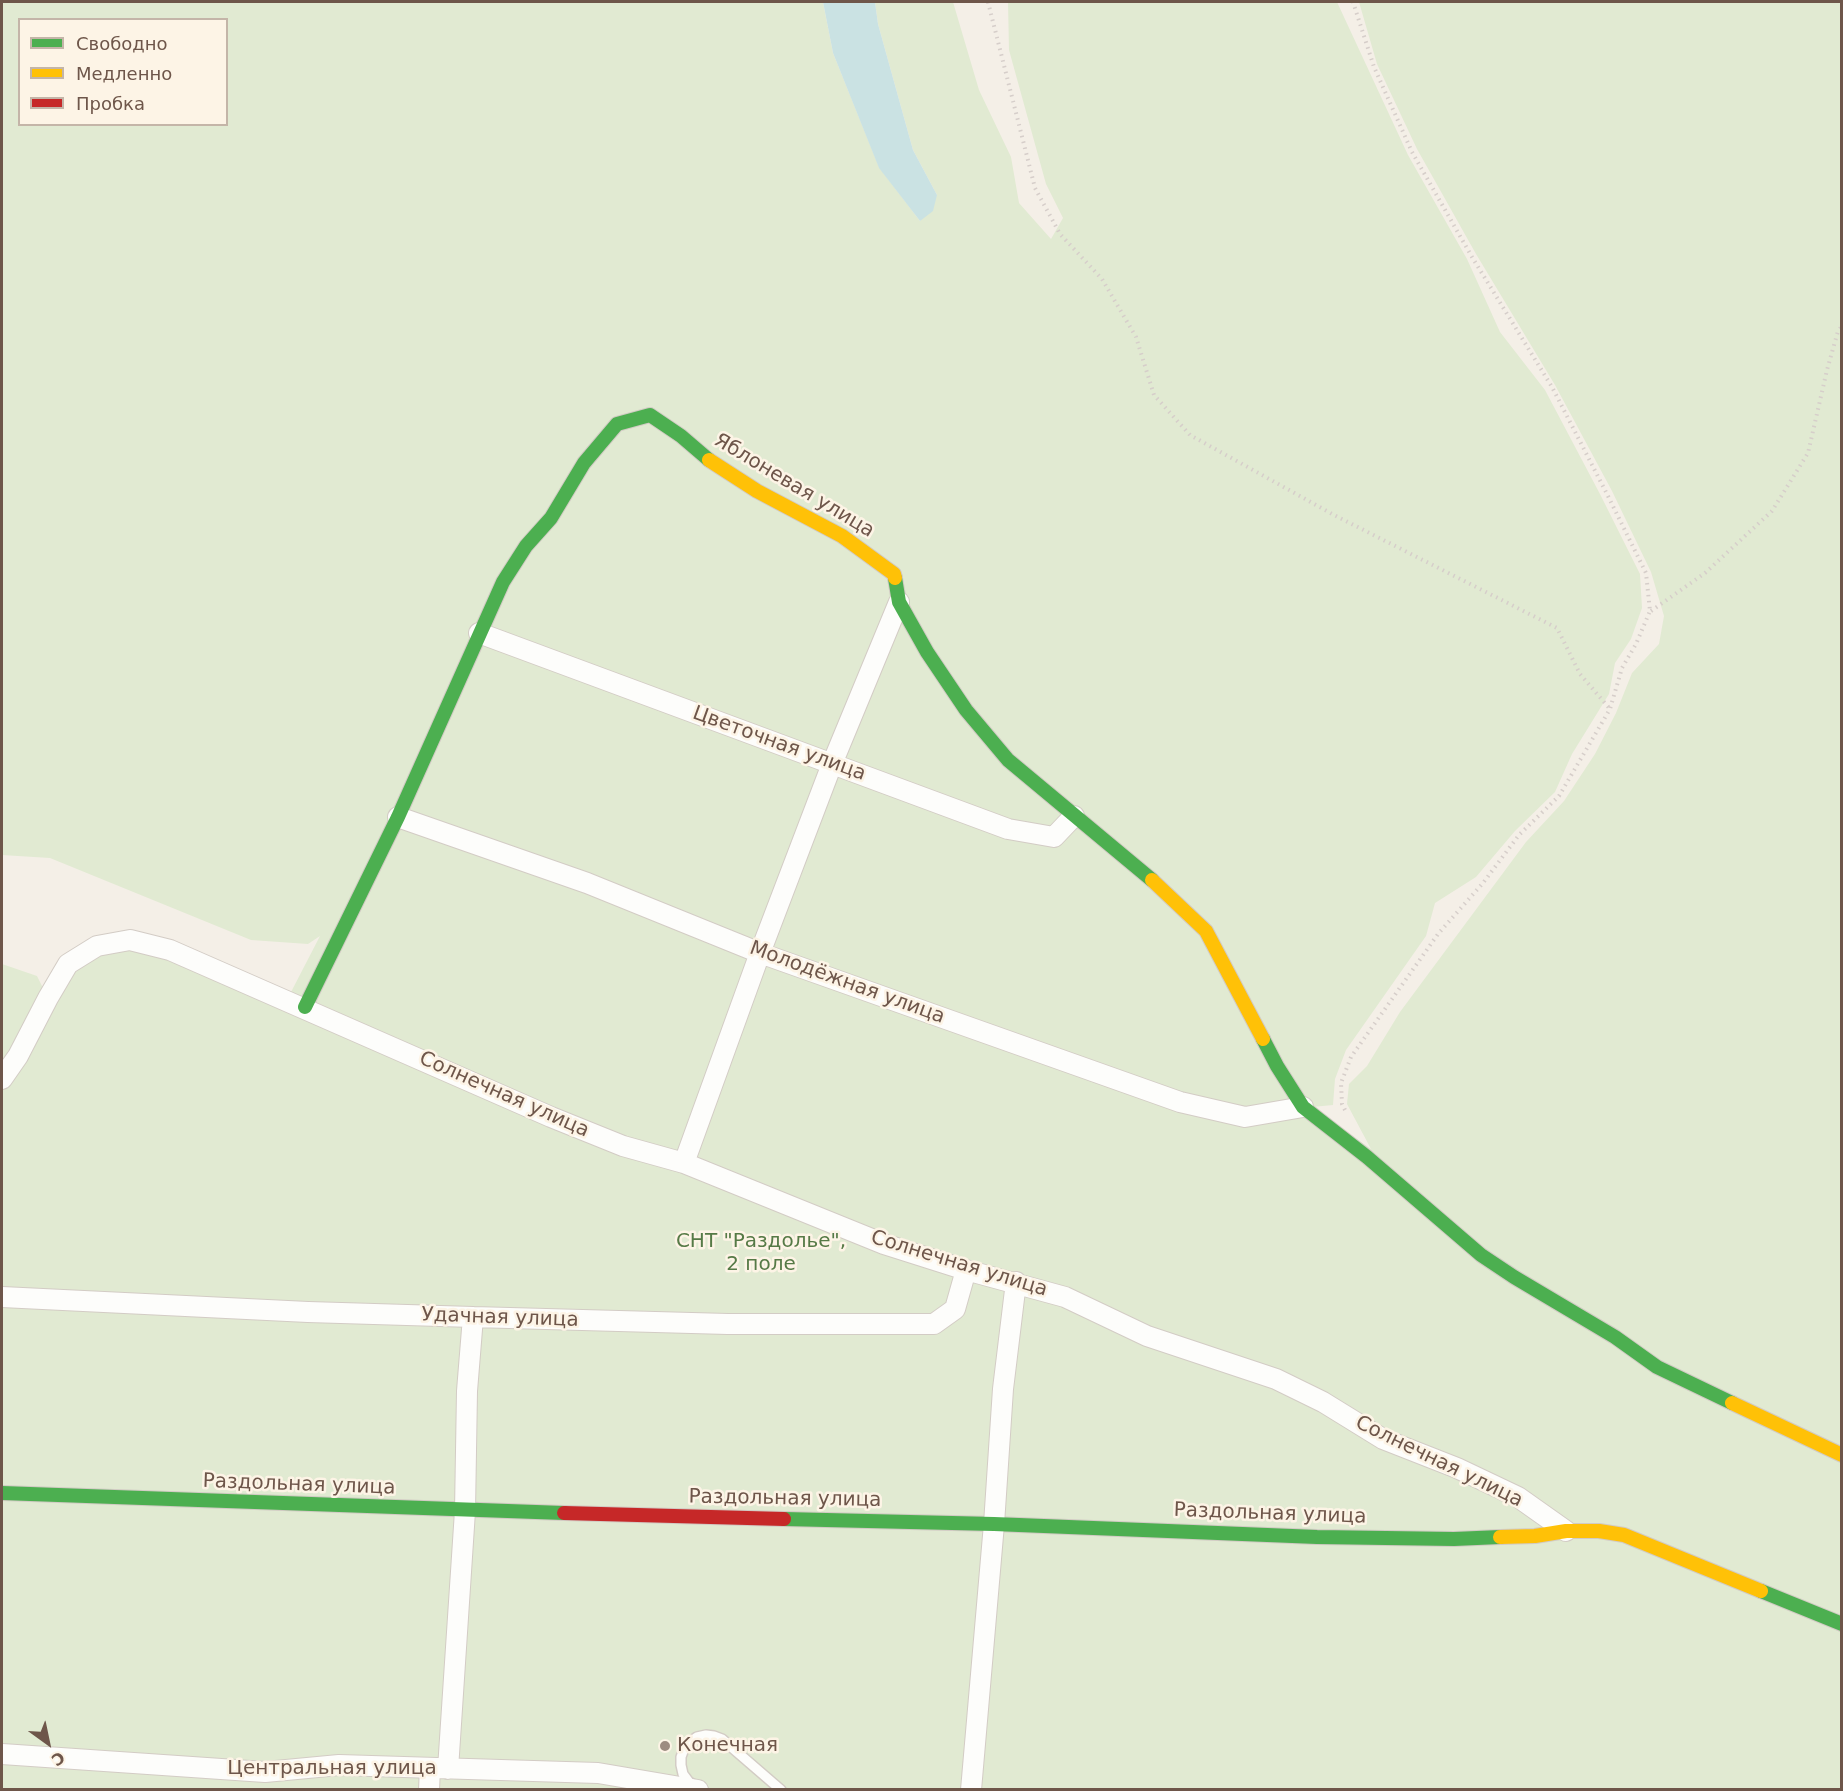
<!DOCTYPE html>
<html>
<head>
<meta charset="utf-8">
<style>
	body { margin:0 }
	#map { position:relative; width:1843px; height:1791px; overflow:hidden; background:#f4efe7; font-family:"DejaVu Sans",sans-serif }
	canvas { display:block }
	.frame { position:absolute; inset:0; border:3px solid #6e564a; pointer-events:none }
	.legend { position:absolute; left:18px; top:18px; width:210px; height:108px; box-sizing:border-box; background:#fdf4e6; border:2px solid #c4b5a8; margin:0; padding:8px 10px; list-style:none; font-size:18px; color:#6e564a }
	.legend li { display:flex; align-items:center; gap:12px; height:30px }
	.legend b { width:30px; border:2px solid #c4b5a8 }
	.north { position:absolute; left:18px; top:1713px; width:60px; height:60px; -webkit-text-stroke:4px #fdf4e6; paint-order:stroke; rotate:147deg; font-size:16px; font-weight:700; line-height:24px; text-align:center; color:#6e564a }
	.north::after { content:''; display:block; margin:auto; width:21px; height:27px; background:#6e564a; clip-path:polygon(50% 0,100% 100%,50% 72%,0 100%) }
</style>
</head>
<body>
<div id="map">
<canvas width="1843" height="1791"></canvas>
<div class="frame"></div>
<ul class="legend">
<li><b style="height:8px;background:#4caf50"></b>Свободно</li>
<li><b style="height:8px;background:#ffc107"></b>Медленно</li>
<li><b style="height:8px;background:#c62828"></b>Пробка</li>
</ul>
<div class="north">С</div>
</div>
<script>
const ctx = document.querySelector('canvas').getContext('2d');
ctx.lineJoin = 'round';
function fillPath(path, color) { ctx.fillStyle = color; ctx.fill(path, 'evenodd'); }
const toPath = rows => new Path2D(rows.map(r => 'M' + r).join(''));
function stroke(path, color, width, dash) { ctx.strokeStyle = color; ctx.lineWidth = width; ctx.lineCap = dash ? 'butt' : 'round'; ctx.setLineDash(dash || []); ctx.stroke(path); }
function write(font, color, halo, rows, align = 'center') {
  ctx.font = font + ' "DejaVu Sans",sans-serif'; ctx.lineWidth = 5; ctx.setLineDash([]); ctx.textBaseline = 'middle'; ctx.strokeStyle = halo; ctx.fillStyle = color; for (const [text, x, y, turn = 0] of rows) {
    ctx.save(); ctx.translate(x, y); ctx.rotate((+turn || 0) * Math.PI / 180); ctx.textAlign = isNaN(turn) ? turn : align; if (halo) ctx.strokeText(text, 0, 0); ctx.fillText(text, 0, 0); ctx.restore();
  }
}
const green = toPath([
	[2,2,823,2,833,53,879,167,920,221,937,195,913,150,878,24,875,2,953,2,979,90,1011,157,1019,203,1051,239,1063,218,1046,184,1009,50,1008,2,1337,2,1408,155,1467,259,1500,332,1545,390,1601,496,1640,574,1642,608,1631,639,1615,663,1609,694,1572,754,1555,792,1515,831,1476,877,1435,903,1426,936,1346,1050,1335,1079,1333,1105,1312,1107,1371,1149,1347,1104,1349,1084,1367,1066,1400,1012,1526,842,1564,801,1595,754,1616,713,1632,673,1659,644,1664,616,1651,572,1612,491,1555,385,1476,254,1417,149,1377,64,1359,2,1841,2,1841,1789,2,1790,2,964,37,976,45,992,115,934,290,994,320,936,308,944,251,940,50,858,2,855],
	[20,20,226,20,226,124,20,124]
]);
const water = toPath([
	[823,2,875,2,878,24,913,150,937,195,933,211,920,221,879,168,833,53]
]);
const path = toPath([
	[988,2,1035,188,1060,234,1102,279,1136,337,1154,395,1190,435,1334,515,1557,628,1580,674,1610,709],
	[1651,611,1705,573,1772,511,1808,453,1827,370,1838,331,1842,326],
	[1345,1110,1342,1104,1341,1083,1351,1057,1438,934,1483,883,1519,835,1559,796,1610,709,1622,668,1636,644,1650,611,1646,573,1607,494,1552,387,1472,257,1412,152,1374,67,1353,2]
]);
const lane = toPath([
	[694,1785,689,1782,683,1774,681,1765,681,1757,684,1749,690,1742,697,1737,706,1735,714,1736,722,1739,781,1790]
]);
const street = toPath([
	[479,633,1008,829,1054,837,1074,816],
	[398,817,587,883,760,953,1180,1102,1245,1117,1303,1107],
	[2,1079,18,1056,48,998,68,964,97,946,130,940,170,950,551,1117,623,1146,684,1163,884,1244,966,1270,1065,1297,1147,1336,1276,1379,1323,1402,1383,1439,1457,1468,1518,1497,1566,1531],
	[684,1163,760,953,832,764,899,602],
	[2,1297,308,1312,473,1317,728,1324,934,1324,955,1309,966,1270],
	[2,1754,265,1772,339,1765,598,1773,698,1790],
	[448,1769,465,1511,467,1391,473,1317],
	[429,1790,430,1768],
	[971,1790,994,1524,1003,1389,1016,1282]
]);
const fast = toPath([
	[895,578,899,602,927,652,966,710,1008,760,1152,880],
	[305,1007,398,817,503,582,526,546,551,518,584,463,617,424,650,415,681,436,709,460],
	[1263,1039,1277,1066,1303,1107,1367,1157,1481,1255,1514,1277,1615,1337,1657,1367,1732,1403],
	[2,1493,564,1513],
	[784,1519,994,1524,1317,1537,1454,1539,1500,1537],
	[1761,1591,1842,1624]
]);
const slow = toPath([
	[709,460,757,491,842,536,894,574,895,578],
	[1152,880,1206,931,1263,1039],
	[1732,1403,1842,1455],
	[1500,1537,1535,1536,1566,1531,1599,1531,1624,1535,1761,1591]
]);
const jam = toPath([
	[564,1513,784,1519]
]);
const markers = [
	[665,1746,6,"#9d8c81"]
];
const streetNames = [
	["Яблоневая улица",794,486,31],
	["Цветочная улица",779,744,20],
	["Молодёжная улица",847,983,20],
	["Солнечная улица",504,1095,24],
	["Солнечная улица",959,1264,17],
	["Удачная улица",500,1318,2],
	["Солнечная улица",1439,1462,26],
	["Раздольная улица",299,1485,2],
	["Раздольная улица",785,1499,1],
	["Раздольная улица",1270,1514,2],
	["Центральная улица",332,1769]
];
const parkNames = [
	["СНТ \"Раздолье\",",761,1242],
	["2 поле",761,1265]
];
const poiNames = [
	["Конечная",677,1746]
];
fillPath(green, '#e1ead2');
fillPath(water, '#cae2e3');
stroke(lane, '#d3ccc5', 12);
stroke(street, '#d3ccc5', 22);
stroke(fast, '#d2cbc4', 16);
stroke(slow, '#d2cbc4', 16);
stroke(jam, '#d2cbc4', 16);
stroke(path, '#d6ceca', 4, [1.5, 4.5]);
stroke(lane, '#fdfdfb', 9);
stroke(street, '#fdfdfb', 20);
stroke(fast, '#4caf50', 14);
stroke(slow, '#ffc107', 14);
stroke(jam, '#c62828', 14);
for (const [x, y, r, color] of markers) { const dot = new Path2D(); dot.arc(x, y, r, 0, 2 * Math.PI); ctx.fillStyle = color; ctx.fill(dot); stroke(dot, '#fdf4e6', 2); }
write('20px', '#6e564a', '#fdf4e6', streetNames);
write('20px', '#567a46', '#fdf4e6', parkNames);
write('20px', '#6e564a', '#fdf4e6', poiNames, 'left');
</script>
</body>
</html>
